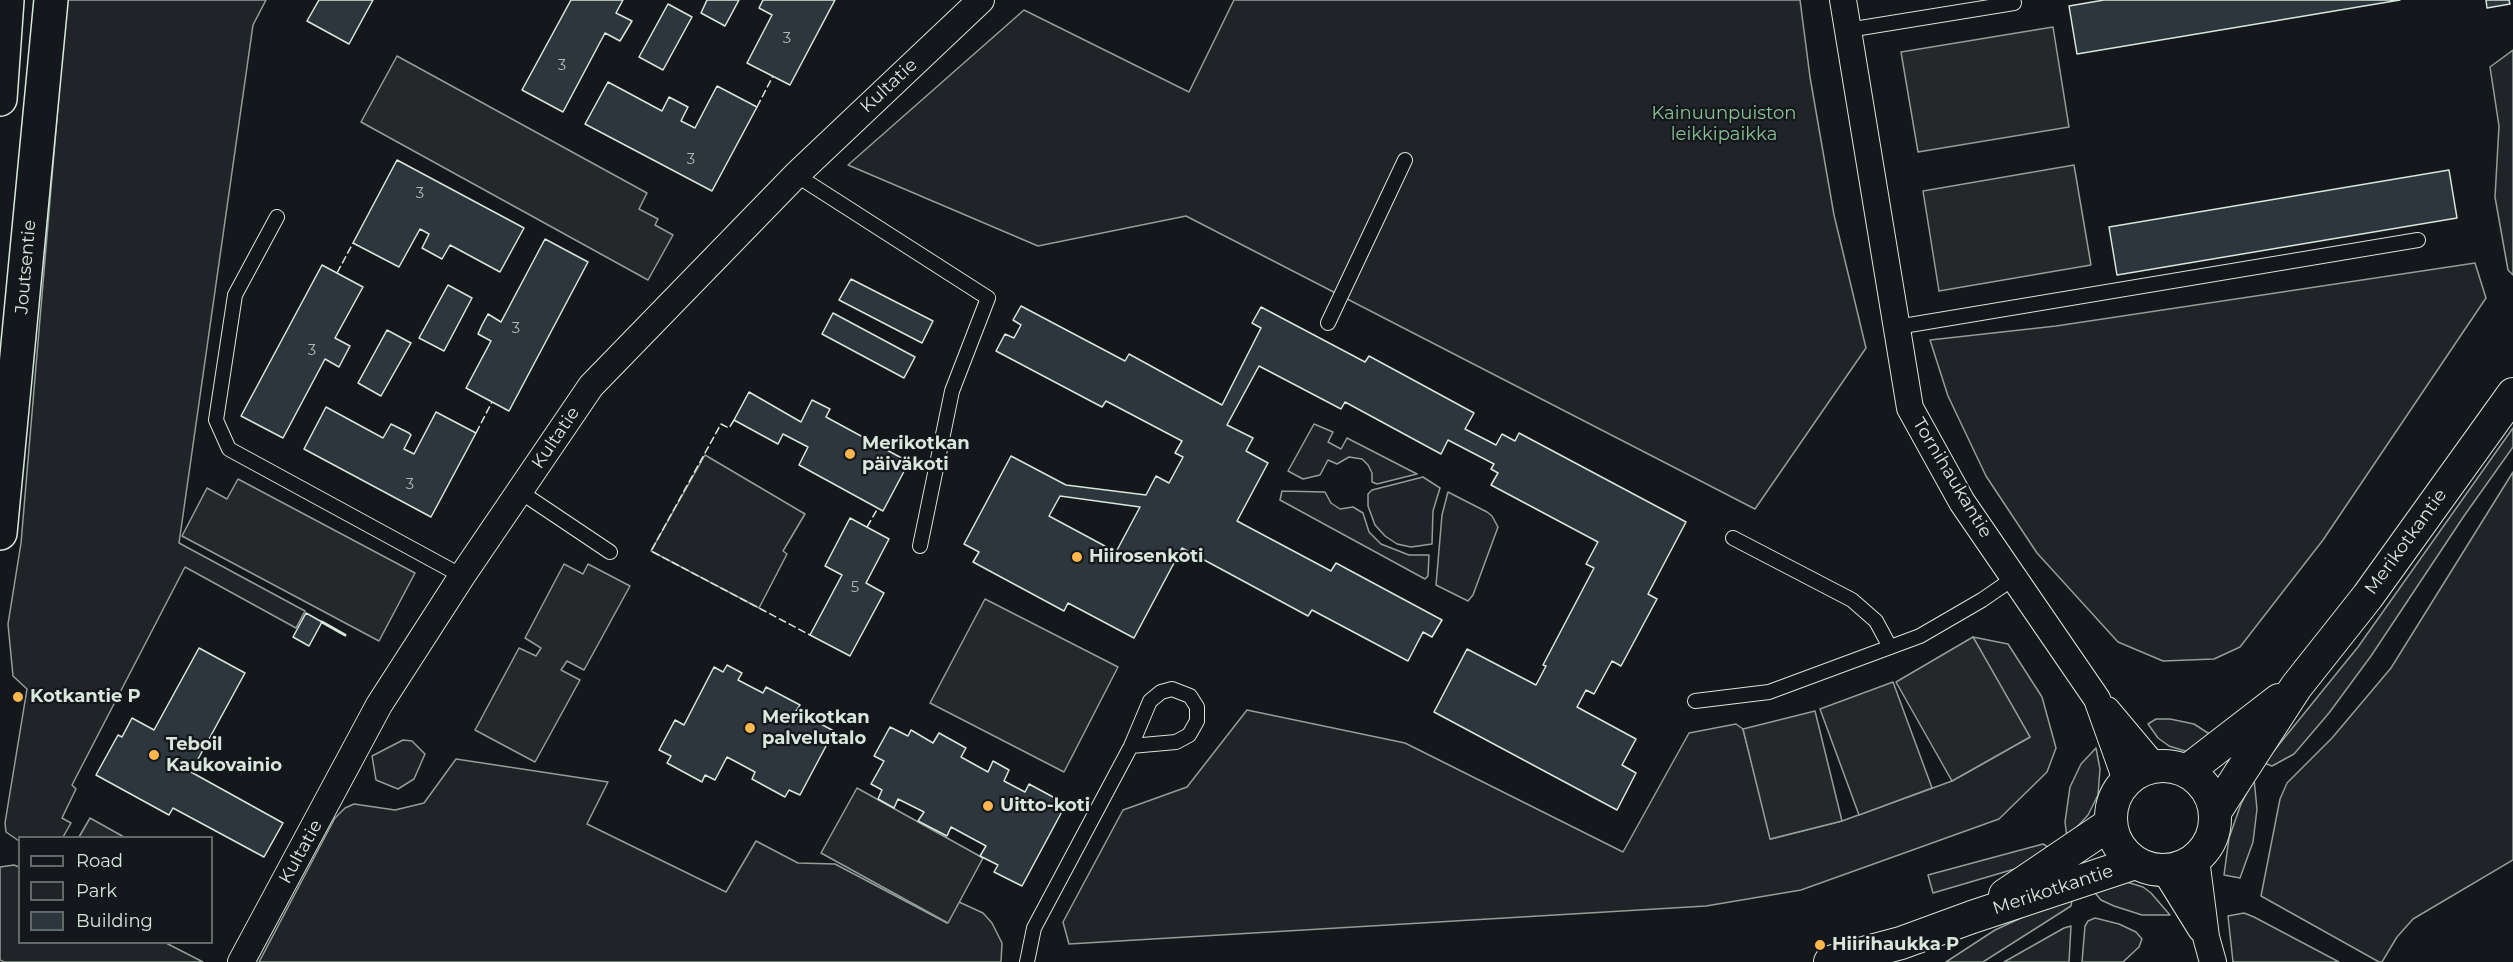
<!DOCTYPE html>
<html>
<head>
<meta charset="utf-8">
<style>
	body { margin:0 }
	#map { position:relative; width:2513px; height:962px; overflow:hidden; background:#14181c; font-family:Montserrat,sans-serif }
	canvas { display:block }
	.legend { position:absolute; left:18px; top:836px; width:195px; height:108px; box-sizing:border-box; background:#14181c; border:2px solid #626a69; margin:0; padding:8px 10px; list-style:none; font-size:18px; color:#d8e6dc }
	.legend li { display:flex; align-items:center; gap:12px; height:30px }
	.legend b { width:30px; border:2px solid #626a69 }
</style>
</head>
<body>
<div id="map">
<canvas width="2513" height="962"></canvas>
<ul class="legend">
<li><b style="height:8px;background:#14181c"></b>Road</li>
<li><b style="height:16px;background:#202428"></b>Park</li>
<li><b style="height:16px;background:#2c363c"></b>Building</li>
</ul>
</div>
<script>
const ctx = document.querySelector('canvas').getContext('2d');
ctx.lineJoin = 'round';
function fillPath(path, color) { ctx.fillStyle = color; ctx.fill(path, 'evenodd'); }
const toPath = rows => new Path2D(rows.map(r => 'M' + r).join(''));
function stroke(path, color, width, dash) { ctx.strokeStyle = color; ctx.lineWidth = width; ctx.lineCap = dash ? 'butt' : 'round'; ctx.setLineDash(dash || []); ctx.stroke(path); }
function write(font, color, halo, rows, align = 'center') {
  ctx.font = font + ' Montserrat,sans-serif'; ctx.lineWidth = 4.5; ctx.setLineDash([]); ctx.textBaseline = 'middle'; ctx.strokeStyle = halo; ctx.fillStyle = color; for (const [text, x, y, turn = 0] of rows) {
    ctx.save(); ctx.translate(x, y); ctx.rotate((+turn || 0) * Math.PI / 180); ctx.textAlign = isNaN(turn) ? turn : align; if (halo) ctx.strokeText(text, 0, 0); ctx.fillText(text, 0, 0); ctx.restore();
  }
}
const green = toPath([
	[67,0,266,0,253,25,179,543,305,611,296,628,185,567,72,785,76,789,62,818,71,823,63,837,20,838,19,841,6,832,5,823,27,689,13,676,8,624,21,543,67,0],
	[1234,0,1800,0,1810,77,1834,215,1866,348,1755,509,1186,216,1038,246,848,165,1024,10,1189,92,1234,0],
	[2513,50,2513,275,2508,270,2495,197,2499,126,2490,67,2513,50],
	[2475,263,2486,298,2323,540,2240,647,2214,659,2163,661,2118,642,2037,553,1986,476,1948,396,1930,340,2056,326,2475,263],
	[1314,424,1333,432,1328,442,1341,449,1347,438,1417,474,1377,484,1372,482,1372,473,1368,465,1362,459,1349,457,1337,464,1328,460,1320,475,1303,479,1288,471,1314,424],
	[2513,428,2513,447,2464,516,2371,656,2329,713,2294,754,2272,766,2264,763,2358,647,2513,428],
	[705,455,805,514,783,551,787,554,759,608,651,551,705,455],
	[2513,472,2513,860,2413,919,2397,937,2382,962,2379,962,2261,896,2280,799,2287,783,2332,738,2391,668,2513,472],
	[1423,477,1440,488,1433,511,1432,544,1411,547,1397,544,1385,536,1375,525,1368,506,1368,494,1372,490,1423,477],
	[1282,491,1325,492,1331,503,1340,509,1353,507,1363,513,1369,532,1381,544,1409,555,1429,555,1428,576,1425,579,1280,500,1282,491],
	[1448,492,1487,512,1492,516,1498,527,1473,595,1468,601,1436,585,1442,515,1448,492],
	[1973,637,2008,644,2042,697,2056,748,2047,772,1999,819,1801,890,1706,906,1069,944,1063,922,1123,810,1187,787,1247,710,1405,743,1623,852,1689,733,1736,724,1743,729,1771,839,1842,821,1952,781,2030,737,1973,637],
	[2156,719,2170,719,2194,724,2211,735,2190,751,2185,751,2169,746,2158,738,2148,724,2156,719],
	[403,740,412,741,425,754,414,779,398,789,376,780,372,756,403,740],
	[2096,748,2100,769,2098,795,2088,815,2067,838,2065,822,2070,787,2081,764,2096,748],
	[456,759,608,782,587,824,726,892,756,841,798,863,835,864,947,923,959,902,983,913,992,923,1002,943,1001,962,259,962,335,818,345,808,354,804,395,810,424,803,456,759],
	[2254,779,2257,809,2253,842,2240,878,2224,875,2229,838,2241,804,2254,779],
	[2043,844,2048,847,2018,868,1933,893,1928,875,2043,844],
	[14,865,19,867,20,942,166,943,203,962,4,962,0,960,0,867,14,865],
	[2120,880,2143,887,2151,893,2170,915,2142,915,2114,906,2101,900,2090,887,2120,880],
	[2073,894,2071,906,1983,962,1946,962,1995,930,2073,894],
	[2244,913,2254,917,2339,962,2233,962,2228,916,2244,913],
	[2095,918,2119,924,2136,932,2142,939,2139,947,2123,962,2082,962,2085,926,2088,921,2095,918],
	[2071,926,2069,962,2004,962,2064,928,2071,926]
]);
const parking = toPath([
	[2053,27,2069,127,1918,152,1901,52,2053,27],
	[397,56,647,193,639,209,658,219,655,225,673,235,648,280,361,122,397,56],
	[2074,165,2091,265,1939,291,1923,191,2074,165],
	[238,479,415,573,379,641,182,536,207,488,227,499,238,479],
	[564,564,583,574,588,564,630,586,584,670,567,661,561,670,580,680,535,762,475,730,519,648,536,656,541,648,525,638,564,564],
	[985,599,1118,667,1064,772,930,703,985,599],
	[1973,637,2030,737,1952,781,1896,682,1973,637],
	[1893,682,1932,788,1859,815,1820,709,1893,682],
	[1815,711,1842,821,1770,839,1743,729,1815,711],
	[857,788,983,858,948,923,821,853,857,788],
	[90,818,124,837,79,837,90,818]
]);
const building = toPath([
	[319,0,373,0,349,44,307,21,319,0],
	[571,0,623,0,616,13,632,21,620,41,605,33,563,112,522,90,571,0],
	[707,0,739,0,725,26,701,13,707,0],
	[763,0,835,0,790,85,747,63,772,15,759,8,763,0],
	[2104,0,2400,0,2077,54,2069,6,2104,0],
	[2486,0,2509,0,2510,4,2487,8,2486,0],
	[668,4,692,17,663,70,639,57,668,4],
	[608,82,662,111,669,97,688,107,681,121,695,128,717,86,757,107,712,191,585,124,608,82],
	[397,160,524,228,500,272,450,245,442,259,422,248,429,234,420,229,399,267,353,243,397,160],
	[2449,170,2457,218,2117,275,2109,227,2449,170],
	[545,239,588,262,509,411,466,388,491,341,478,334,482,325,488,314,501,322,545,239],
	[322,265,363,287,335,338,350,346,339,367,325,359,283,438,241,416,322,265],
	[851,279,933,321,922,343,839,300,851,279],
	[448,285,472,298,444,351,419,338,448,285],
	[1021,306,1125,361,1129,354,1222,405,1261,328,1252,323,1261,307,1365,362,1369,356,1474,413,1465,429,1496,445,1502,434,1515,441,1519,433,1686,522,1648,594,1657,599,1621,666,1612,661,1594,694,1586,690,1577,707,1636,739,1622,765,1636,773,1617,810,1434,712,1467,649,1536,685,1546,666,1543,665,1594,568,1586,564,1598,542,1491,485,1498,473,1491,469,1494,464,1448,440,1441,454,1345,402,1341,409,1259,366,1227,425,1253,438,1246,451,1268,463,1237,521,1331,571,1336,563,1442,620,1432,637,1423,632,1408,661,1312,610,1308,616,1182,548,1134,638,1068,603,1064,611,973,562,979,552,964,544,1011,456,1066,485,1146,495,1156,476,1169,483,1183,457,1175,453,1182,441,1106,401,1102,407,996,351,1005,334,1014,338,1021,325,1013,320,1021,306],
	[1060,496,1140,507,1116,552,1049,516,1060,496],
	[833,313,915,357,904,378,822,334,833,313],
	[387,330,411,343,381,396,358,383,387,330],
	[749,392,801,422,812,400,830,409,826,417,909,462,883,511,799,465,808,447,783,434,778,444,734,420,749,392],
	[326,407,383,438,391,424,409,433,411,435,404,449,414,454,436,412,476,433,431,517,304,449,326,407],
	[850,518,889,539,866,583,884,593,850,656,810,635,842,575,825,566,850,518],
	[306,613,322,622,309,646,293,637,306,613],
	[199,648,245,673,191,772,283,823,264,857,173,808,169,815,96,775,118,735,122,737,132,718,154,730,199,648],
	[727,665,742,673,738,680,763,693,766,687,800,705,796,711,834,731,800,795,789,790,785,797,752,779,755,772,727,757,715,780,705,775,702,782,667,763,671,756,659,750,675,720,684,725,714,667,723,672,727,665],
	[890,727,908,736,911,730,933,743,939,733,966,748,961,757,988,772,993,761,1009,770,1004,781,1025,792,1029,784,1066,804,1022,886,994,872,998,865,980,856,986,846,951,827,947,836,918,821,924,812,898,799,894,808,878,799,882,790,871,784,884,761,874,756,890,727]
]);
const service = toPath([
	[1848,30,2014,3],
	[796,175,988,298,952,391,920,546],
	[277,217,235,295,216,420,229,449,462,576],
	[1328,323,1405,160],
	[1897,327,2418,240],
	[519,491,610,552],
	[1733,538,1852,600,1876,621,1890,647],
	[1695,701,1769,692,1920,636,1982,600,2014,578],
	[1027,962,1034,928,1131,746,1150,701,1161,692,1172,689,1190,696,1197,707,1197,721,1189,735,1176,742,1131,746]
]);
const minor = toPath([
	[1843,0,1910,408,1962,502,2097,699,2126,780],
	[2107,710,2154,766],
	[2196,859,2206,937,2213,962],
	[2165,871,2201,929],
	[241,962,379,705,462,576,591,386,796,175,981,0]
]);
const tertiary = toPath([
	'2111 818a52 52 0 1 1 104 0a52 52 0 1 1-104 0Z',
	[2187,771,2279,700],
	[2215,812,2296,687,2368,596,2513,394],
	[2005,895,2110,824],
	[1830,962,1901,943,1972,917,2135,863]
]);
const secondary = toPath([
	[0,99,7,0],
	[0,533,51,0]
]);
const fence = toPath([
	[757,107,773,76],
	[337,273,353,243],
	[734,420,729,428,721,424,651,551,810,635],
	[476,433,492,402],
	[867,527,878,508]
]);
const wall = toPath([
	[322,622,345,635]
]);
const markers = [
	[850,454,6,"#ffb74d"],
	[1077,557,6,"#ffb74d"],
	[18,697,6,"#ffb74d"],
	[750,728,6,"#ffb74d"],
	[154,755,6,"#ffb74d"],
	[988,806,6,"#ffb74d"],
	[1820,945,6,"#ffb74d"]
];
const numberNames = [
	["3",787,39],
	["3",562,66],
	["3",691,160],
	["3",420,194],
	["3",516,329],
	["3",312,351],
	["3",410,485],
	["5",855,588]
];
const streetNames = [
	["Kultatie",889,86,-43],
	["Joutsentie",26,267,-85],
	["Kultatie",556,438,-56],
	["Tornihaukantie",1952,478,59],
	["Merikotkantie",2406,542,-54],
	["Kultatie",301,852,-61],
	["Merikotkantie",2053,890,-18]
];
const parkNames = [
	["Kainuunpuiston",1724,114],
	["leikkipaikka",1724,135]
];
const poiNames = [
	["Merikotkan",862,444],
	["päiväkoti",862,465],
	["Hiirosenkoti",1089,557],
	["Kotkantie P",30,697],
	["Merikotkan",762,718],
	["palvelutalo",762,739],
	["Teboil",166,745],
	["Kaukovainio",166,766],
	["Uitto-koti",1000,806],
	["Hiirihaukka P",1832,945]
];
fillPath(green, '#202428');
stroke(green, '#939e99', 1.5);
fillPath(parking, '#24282b');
stroke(parking, '#939e99', 1.5);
fillPath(building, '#2c363c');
stroke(building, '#d8e6dc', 1.5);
stroke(service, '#d8e6dc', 16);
stroke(minor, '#d8e6dc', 28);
stroke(tertiary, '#d8e6dc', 34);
stroke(secondary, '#d8e6dc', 36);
stroke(service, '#14181c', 14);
stroke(minor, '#14181c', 26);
stroke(tertiary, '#14181c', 32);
stroke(secondary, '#14181c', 33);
stroke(fence, '#d8e6dc', 1.5, [8, 3]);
stroke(wall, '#d8e6dc', 3);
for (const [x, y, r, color] of markers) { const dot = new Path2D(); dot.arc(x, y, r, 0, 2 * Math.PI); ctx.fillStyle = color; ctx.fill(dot); stroke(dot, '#14181c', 2); }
write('15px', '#adbab4', null, numberNames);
write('18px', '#d8e6dc', '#14181c', streetNames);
write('18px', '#8ac095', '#14181c', parkNames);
write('bold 18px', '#d8e6dc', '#14181c', poiNames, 'left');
</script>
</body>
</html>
